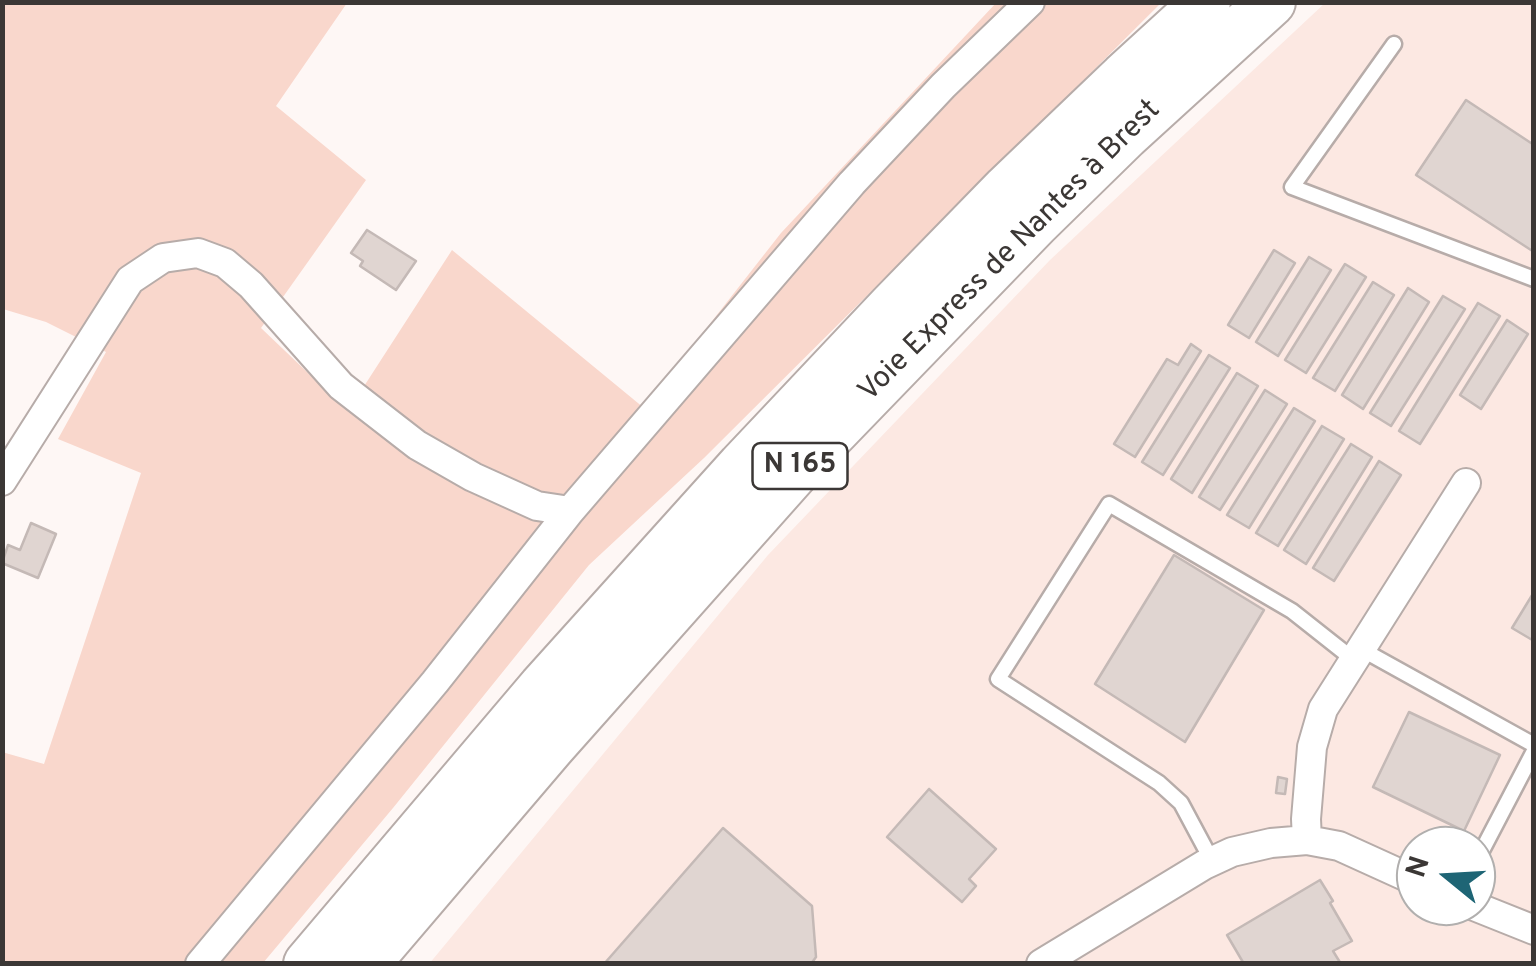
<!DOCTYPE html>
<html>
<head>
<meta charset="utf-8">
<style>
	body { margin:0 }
	#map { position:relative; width:1536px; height:966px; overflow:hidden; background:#fef7f5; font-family:Overpass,sans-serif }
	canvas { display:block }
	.frame { position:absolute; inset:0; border:5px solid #3b3735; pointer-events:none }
	.north { position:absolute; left:1396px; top:826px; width:100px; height:100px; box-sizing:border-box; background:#fff; border:2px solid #b1afae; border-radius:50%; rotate:288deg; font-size:28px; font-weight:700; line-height:40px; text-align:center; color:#3b3735 }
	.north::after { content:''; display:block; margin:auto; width:35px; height:45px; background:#1e6575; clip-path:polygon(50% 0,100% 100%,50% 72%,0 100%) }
</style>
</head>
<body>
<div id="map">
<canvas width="1536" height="966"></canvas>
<div class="frame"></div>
<div class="north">N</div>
</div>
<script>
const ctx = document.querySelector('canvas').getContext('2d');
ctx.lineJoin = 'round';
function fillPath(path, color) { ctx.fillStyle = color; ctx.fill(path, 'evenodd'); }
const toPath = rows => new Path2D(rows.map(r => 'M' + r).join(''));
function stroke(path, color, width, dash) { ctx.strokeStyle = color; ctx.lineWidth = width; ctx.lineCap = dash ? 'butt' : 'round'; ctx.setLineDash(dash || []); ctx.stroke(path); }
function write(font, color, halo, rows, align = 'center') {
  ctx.font = font + ' Overpass,sans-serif'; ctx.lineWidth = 8; ctx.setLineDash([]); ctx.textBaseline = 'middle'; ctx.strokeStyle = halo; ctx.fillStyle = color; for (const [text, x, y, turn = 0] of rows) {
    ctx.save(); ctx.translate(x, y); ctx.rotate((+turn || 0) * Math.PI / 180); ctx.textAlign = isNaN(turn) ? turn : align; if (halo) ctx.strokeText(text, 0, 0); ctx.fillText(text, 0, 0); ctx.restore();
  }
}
const built = toPath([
	[1325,3,1533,3,1533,963,429,964,768,555,1050,260],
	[1416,846,1476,846,1476,906,1416,906]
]);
const green = toPath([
	[3,3,347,3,276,106,366,180,261,328,348,411,452,250,644,408,781,233,996,3,1161,3,704,458,589,565,393,808,263,963,3,963,2,752,44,764,141,473,58,439,106,352,46,322,3,309]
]);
const building = toPath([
	[1466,100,1534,145,1534,252,1416,175,1466,100],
	[367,230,416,261,396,290,360,266,363,261,351,253,367,230],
	[1274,250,1295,263,1249,338,1228,325,1274,250],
	[1309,257,1331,270,1278,356,1256,342,1309,257],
	[1345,264,1366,277,1306,373,1285,360,1345,264],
	[1373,282,1394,295,1335,391,1313,378,1373,282],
	[1408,288,1429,302,1363,409,1342,395,1408,288],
	[1443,296,1465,309,1391,426,1370,413,1443,296],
	[1478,303,1500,316,1420,444,1399,431,1478,303],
	[1507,320,1528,334,1481,409,1460,395,1507,320],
	[1191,344,1201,351,1135,457,1114,444,1167,359,1178,365,1191,344],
	[1209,355,1230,368,1163,475,1142,462,1209,355],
	[1237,373,1258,386,1192,493,1171,479,1237,373],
	[1265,390,1287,404,1220,510,1199,497,1265,390],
	[1294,408,1315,421,1249,528,1227,515,1294,408],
	[1322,426,1344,439,1278,546,1256,533,1322,426],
	[1351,444,1372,457,1306,564,1284,550,1351,444],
	[1379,461,1401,475,1334,581,1313,568,1379,461],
	[31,523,56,534,38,578,2,563,8,545,20,550,31,523],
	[1174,555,1264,610,1185,742,1095,684,1174,555],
	[1534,592,1534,641,1512,628,1534,592],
	[1409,712,1500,755,1464,831,1373,787,1409,712],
	[1278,777,1287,779,1285,794,1276,793,1278,777],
	[929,789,996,849,969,879,976,886,962,902,887,837,929,789],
	[723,828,812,906,816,957,811,964,604,964,723,828],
	[1320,880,1333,901,1330,903,1352,941,1333,951,1341,964,1244,964,1227,935,1320,880]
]);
const service = toPath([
	[1394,44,1292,187,1534,279],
	[1361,649,1534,745],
	[1212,861,1181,803,1159,783,998,679,1109,504,1292,611,1354,660],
	[1476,862,1534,751]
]);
const minor = toPath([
	[2,481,130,280,163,258,198,253,225,263,251,285,341,386,417,445,473,477,537,506,570,511],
	[1307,840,1306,819,1312,747,1323,709,1466,483],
	[1474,906,1534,930],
	[200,964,435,682,570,511,852,183,943,86,1030,2],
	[1041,964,1204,865,1232,852,1271,843,1307,840,1339,846,1416,881]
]);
const trunk = toPath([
	[308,964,543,687,742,466,892,307,1007,189,1124,77,1206,2],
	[365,964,551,746,799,467,1035,223,1125,135,1271,2]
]);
const shields = [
	[800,466,95]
];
const shieldNames = [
	["N 165",800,466]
];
const streetNames = [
	["Voie Express de Nantes à Brest",1011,252,-45]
];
fillPath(built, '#fce8e2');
fillPath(green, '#f9d7cc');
fillPath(building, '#e0d5d1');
stroke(building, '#c4b9b6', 2.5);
stroke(service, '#b7aca9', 19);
stroke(minor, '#b7aca9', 32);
stroke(trunk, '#b7aca9', 52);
stroke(service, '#fff', 14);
stroke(minor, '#fff', 28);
stroke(trunk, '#fff', 48);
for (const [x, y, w] of shields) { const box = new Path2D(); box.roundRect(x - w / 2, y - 23, w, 46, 8); ctx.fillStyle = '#fff'; ctx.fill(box); stroke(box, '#3b3735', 2.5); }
write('bold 28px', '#3b3735', null, shieldNames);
write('30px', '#3b3735', '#fff', streetNames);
</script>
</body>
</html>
